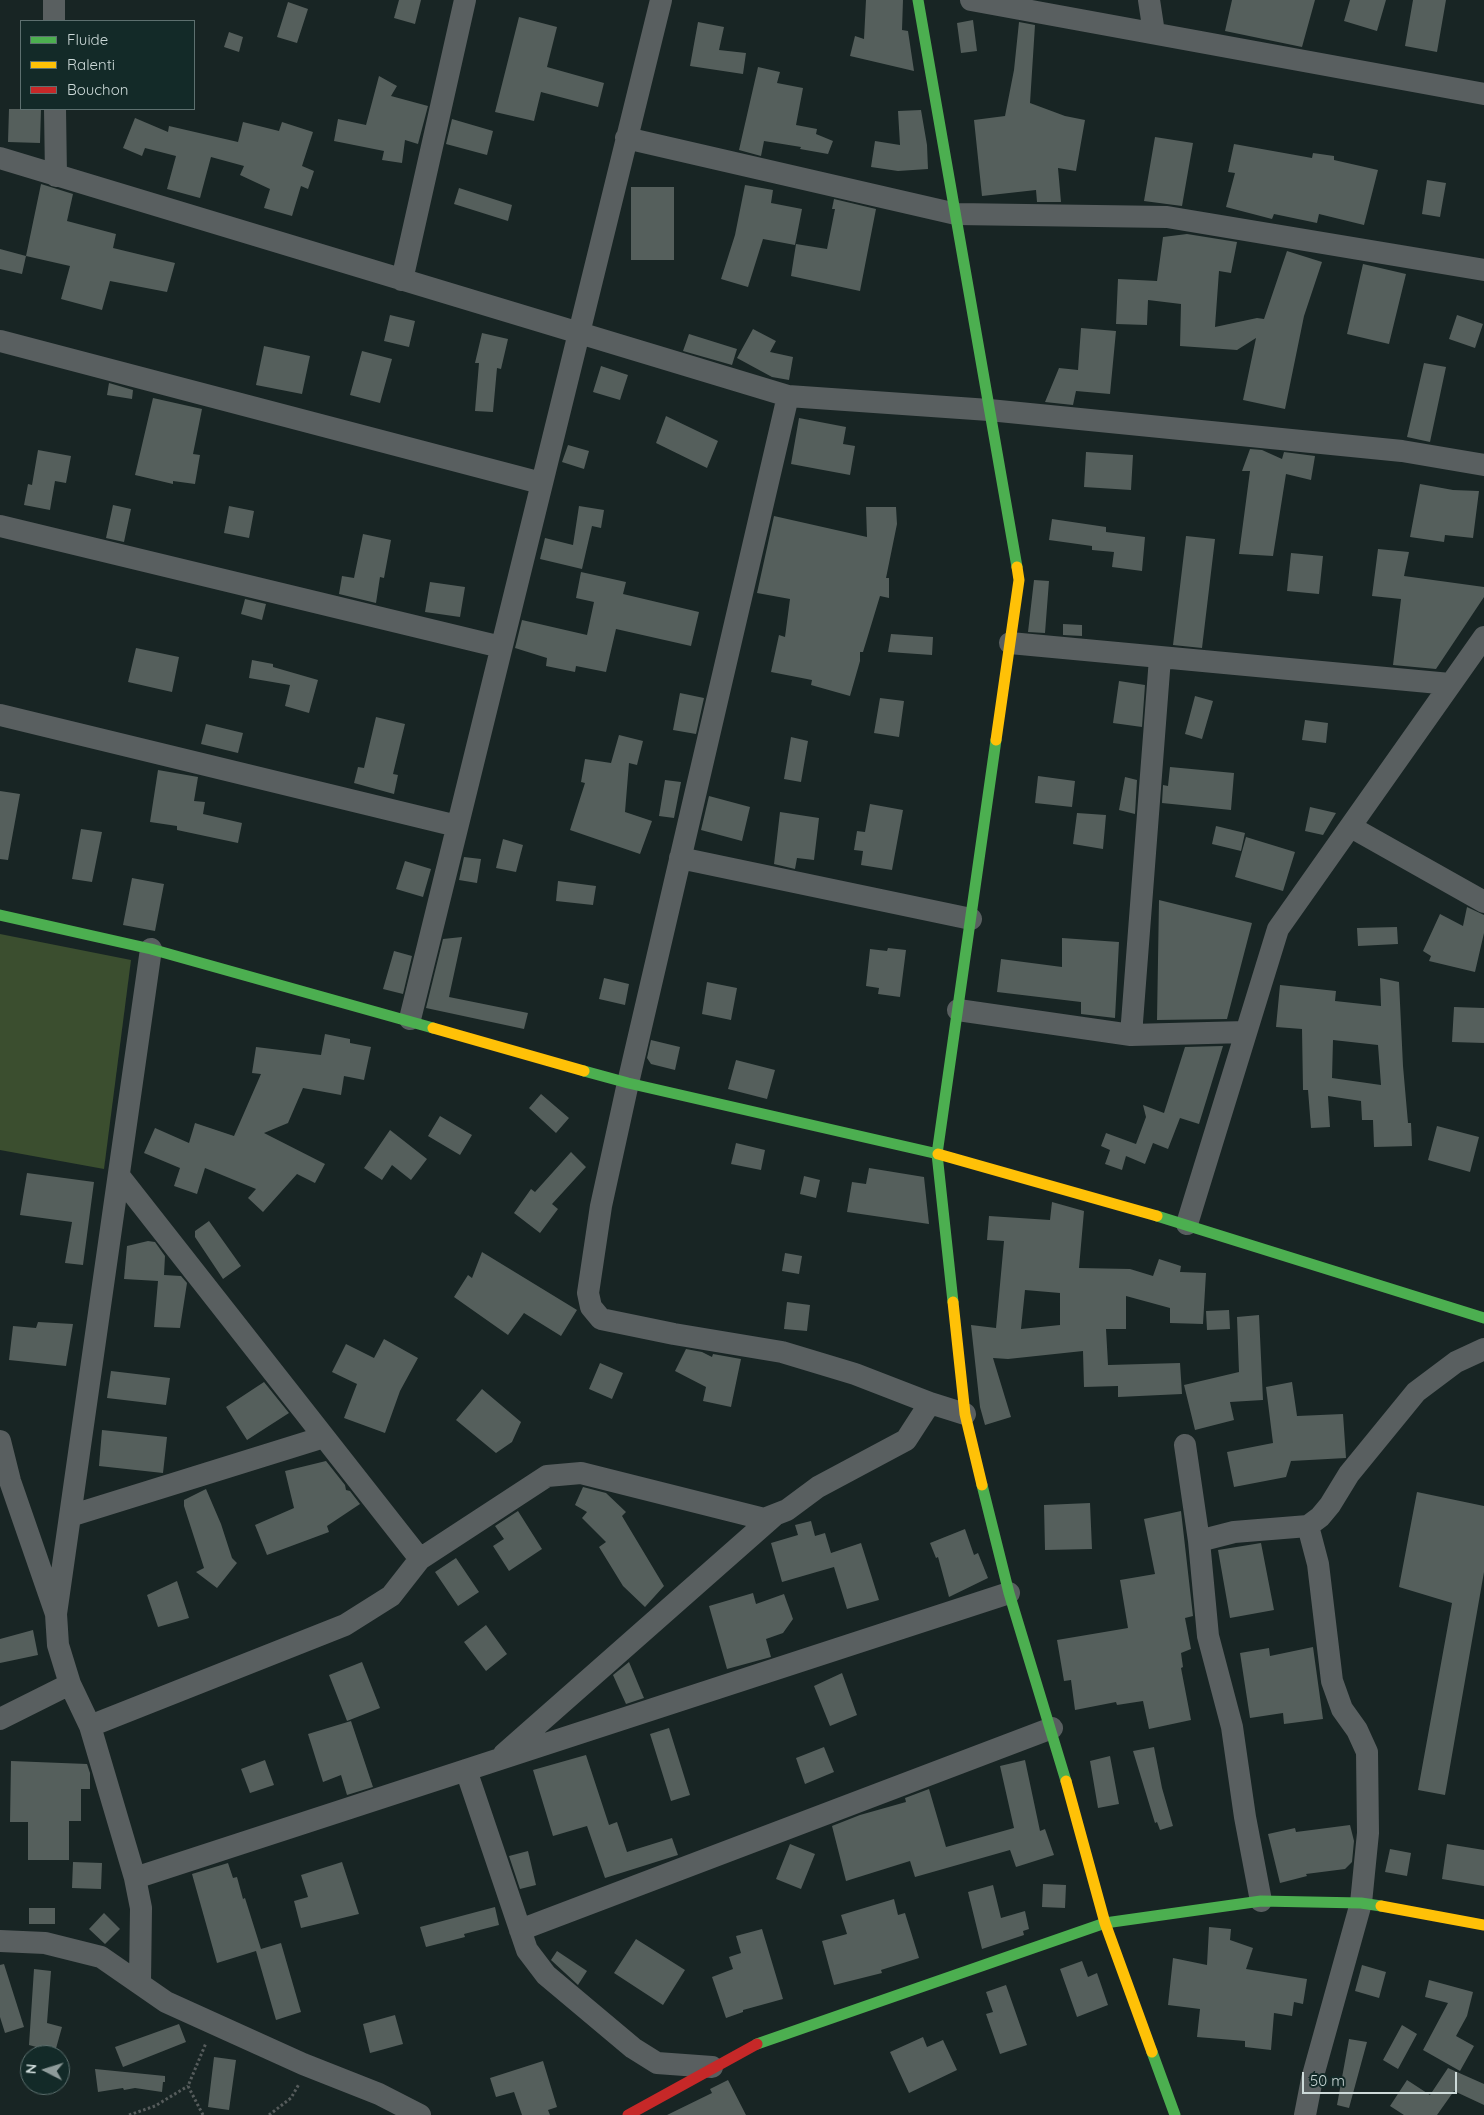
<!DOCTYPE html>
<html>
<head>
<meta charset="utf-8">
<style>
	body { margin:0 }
	#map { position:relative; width:1484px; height:2115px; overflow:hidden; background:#182524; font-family:Quicksand,sans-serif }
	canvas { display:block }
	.legend { position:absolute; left:20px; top:20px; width:175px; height:90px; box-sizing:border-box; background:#132a28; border:1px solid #5d706f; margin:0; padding:6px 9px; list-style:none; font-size:15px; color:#cddad9 }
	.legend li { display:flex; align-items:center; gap:10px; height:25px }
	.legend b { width:25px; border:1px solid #5d706f }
	.north { position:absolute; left:20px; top:2045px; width:50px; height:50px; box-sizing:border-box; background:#132a28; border:1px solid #5d706f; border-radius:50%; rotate:275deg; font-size:14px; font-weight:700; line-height:20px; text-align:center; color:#cddad9 }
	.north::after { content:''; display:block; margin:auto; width:18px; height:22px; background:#8e9b9a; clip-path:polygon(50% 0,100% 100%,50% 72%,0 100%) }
	.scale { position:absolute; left:1302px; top:2072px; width:155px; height:22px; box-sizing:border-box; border:2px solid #cddad9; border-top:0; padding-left:6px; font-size:15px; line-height:18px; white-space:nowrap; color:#cddad9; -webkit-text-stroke:4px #132a28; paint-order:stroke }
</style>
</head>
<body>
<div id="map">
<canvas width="1484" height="2115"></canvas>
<ul class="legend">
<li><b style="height:6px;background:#4caf50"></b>Fluide</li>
<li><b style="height:6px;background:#ffc107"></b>Ralenti</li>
<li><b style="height:6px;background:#c62828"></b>Bouchon</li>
</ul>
<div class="north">N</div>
<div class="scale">50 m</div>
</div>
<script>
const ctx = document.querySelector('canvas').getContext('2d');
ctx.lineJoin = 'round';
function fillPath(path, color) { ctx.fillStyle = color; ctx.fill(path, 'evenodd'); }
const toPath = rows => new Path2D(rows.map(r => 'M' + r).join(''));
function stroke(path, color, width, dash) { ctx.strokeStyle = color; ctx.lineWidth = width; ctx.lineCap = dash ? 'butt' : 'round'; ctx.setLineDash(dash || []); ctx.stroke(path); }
const green = toPath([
	[0,934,131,960,104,1169,0,1150]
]);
const building = toPath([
	[399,0,421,0,415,24,394,18],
	[866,0,903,0,902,30,908,31,914,71,850,56,855,36,864,39],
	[1232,0,1315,0,1302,47,1225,31],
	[1350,0,1386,0,1377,31,1344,21],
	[1413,0,1446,0,1437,52,1405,46],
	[288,2,308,9,297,43,277,37],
	[519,17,557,27,547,67,604,83,598,107,541,92,534,121,495,112],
	[973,20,977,51,961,53,957,23],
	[698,22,724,27,719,50,746,53,743,74,690,66],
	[1019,22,1035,25,1030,103,1065,116,1085,120,1076,171,1058,168,1061,202,1037,202,1036,190,982,196,974,120,1005,116,1014,70],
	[229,32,243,37,239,52,224,47],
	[758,67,780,72,777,83,803,88,796,125,817,129,816,134,833,141,828,154,800,149,801,147,764,141,761,156,739,150],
	[379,76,397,86,391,96,428,106,418,144,405,140,402,163,382,160,384,151,334,141,338,119,366,125],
	[9,109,41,109,40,143,8,142],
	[921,110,927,145,928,169,898,171,871,167,875,141,900,145,898,111],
	[135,118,168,132,169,126,238,142,243,122,279,131,282,122,313,132,302,166,314,171,308,189,301,186,292,216,264,208,270,189,240,175,244,166,211,157,200,198,167,189,176,156,145,148,142,156,123,148],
	[452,119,493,131,487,155,446,144],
	[1155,137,1193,143,1182,206,1144,201],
	[1234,144,1312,158,1313,153,1334,156,1334,160,1378,170,1364,225,1319,214,1317,223,1274,214,1272,219,1226,207,1235,173,1228,172],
	[1427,180,1446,183,1440,217,1422,214],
	[41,184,73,194,67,221,116,234,113,248,175,263,167,292,110,281,102,310,61,299,70,266,26,256],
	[745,185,773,190,771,203,802,209,795,245,763,239,748,287,721,279,735,235],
	[631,187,674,187,674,260,631,260],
	[459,188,512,205,508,221,454,204],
	[834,199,876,209,860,291,791,276,796,244,827,249,835,209,832,209],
	[1187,234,1237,242,1231,273,1219,271,1215,327,1257,318,1264,319,1287,251,1322,262,1304,316,1285,409,1243,400,1256,338,1237,350,1180,346,1181,304,1148,300,1147,325,1116,324,1118,279,1157,281,1163,237],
	[0,249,26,256,22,274,0,269],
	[1363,264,1406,274,1389,344,1347,334],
	[390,315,415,321,409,347,384,341],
	[1457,315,1483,324,1475,348,1449,339],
	[1081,328,1116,331,1110,394,1076,391,1073,405,1045,402,1059,368,1078,370],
	[753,329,776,341,770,352,793,357,789,380,772,377,737,358],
	[482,333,508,339,501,369,497,368,493,412,475,411,479,363,475,363],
	[689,334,737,349,732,365,683,351],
	[264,346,310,356,302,394,256,385],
	[362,351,392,359,380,403,350,395],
	[1424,363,1446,367,1430,442,1407,437],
	[601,366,628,375,620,400,593,392],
	[109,383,133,390,132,399,107,395],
	[153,398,202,409,193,454,200,455,195,484,173,481,173,484,135,475],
	[666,416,718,441,707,468,656,443],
	[799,418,846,427,843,444,855,446,850,475,791,464],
	[568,445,589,451,584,469,562,462],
	[1250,449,1262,450,1282,459,1284,452,1315,456,1311,480,1286,474,1273,556,1239,554,1250,471,1242,471],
	[38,450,71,456,66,483,55,481,50,510,24,505,28,484,32,485],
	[1086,452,1133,455,1131,490,1084,487],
	[1420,484,1453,490,1479,491,1473,538,1445,535,1444,542,1410,537],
	[113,505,131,509,124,542,106,538],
	[229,506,254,511,249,538,224,533],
	[579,506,604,510,601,528,592,526,582,569,540,559,545,538,573,545],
	[866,507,896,507,897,524,886,578,889,578,889,598,880,596,863,652,860,652,860,661,850,696,811,685,812,680,771,672,779,635,785,637,790,599,757,593,774,516,867,537],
	[1052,519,1106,527,1106,532,1145,537,1142,571,1112,567,1114,552,1092,550,1092,546,1049,540],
	[363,534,391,540,384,578,380,577,376,603,339,594,342,576,354,578],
	[1186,536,1215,539,1202,648,1173,645],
	[1378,549,1409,552,1404,576,1484,587,1484,597,1436,669,1393,665,1401,599,1372,596],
	[1291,553,1323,556,1319,594,1287,591],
	[581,572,626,582,623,594,699,612,691,646,616,629,606,672,576,666,575,672,546,666,547,658,515,648,522,620,587,635,594,602,576,598],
	[1034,580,1049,581,1045,633,1028,632],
	[430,582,465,587,460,617,425,612],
	[245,599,266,604,262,620,241,614],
	[1063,624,1082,625,1082,636,1063,635],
	[891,634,933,637,932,655,888,652],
	[136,648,179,657,172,692,128,682],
	[252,660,273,664,273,667,318,680,309,713,285,706,290,685,249,678],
	[1119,681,1145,685,1142,727,1113,723],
	[680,693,704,698,696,734,673,730],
	[1195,696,1213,701,1202,739,1185,734],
	[880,698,904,701,899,737,874,733],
	[376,717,405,724,393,774,398,775,394,794,354,783,358,767,364,768],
	[1305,720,1328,723,1326,743,1302,740],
	[206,724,243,733,238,753,201,744],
	[619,735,643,741,637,765,629,763,625,812,652,821,640,854,570,830,585,783,581,782,585,759,611,763],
	[791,737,808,741,801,782,784,779],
	[1170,767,1234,773,1231,810,1162,803,1163,785,1168,786],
	[158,770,198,777,194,801,205,802,203,814,242,823,238,843,177,830,177,826,150,822],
	[1038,776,1075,781,1072,807,1035,803],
	[1125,777,1137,780,1135,814,1119,810],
	[665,780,681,782,674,818,659,816],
	[0,791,20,794,8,860,0,859],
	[709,796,750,807,742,841,701,830],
	[870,804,903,810,892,870,861,865,863,851,854,850,857,831,865,832],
	[1310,807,1336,813,1323,835,1305,831],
	[780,812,819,818,814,860,797,858,795,869,774,864],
	[1077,813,1106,815,1103,849,1073,844],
	[1216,826,1245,833,1241,851,1212,844],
	[81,829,102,832,92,882,72,879],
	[1246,837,1295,852,1283,891,1235,877],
	[503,839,523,845,516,872,496,868],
	[464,857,481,859,477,883,459,880],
	[405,861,431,869,423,897,396,889],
	[132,878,164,884,155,931,123,925],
	[558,881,596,886,593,905,556,901],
	[1159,900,1252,923,1227,1019,1157,1020],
	[1467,907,1484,915,1484,933,1475,972,1429,961,1431,956,1423,951,1440,914,1463,926],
	[1397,927,1398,944,1358,946,1357,928],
	[462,937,449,997,528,1013,524,1029,426,1008,443,939],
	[1062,938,1119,942,1115,1018,1081,1014,1081,1002,997,992,1001,959,1062,967],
	[888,948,906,950,900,997,878,994,879,988,866,986,870,949,887,951],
	[394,951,412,956,403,994,383,989],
	[604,978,629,984,625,1005,599,999],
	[1380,978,1399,982,1403,1066,1408,1123,1411,1123,1412,1146,1374,1147,1373,1120,1362,1120,1361,1101,1328,1096,1330,1127,1311,1128,1308,1090,1303,1090,1302,1029,1276,1027,1280,985,1336,991,1335,1001,1381,1006],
	[1333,1040,1378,1045,1381,1085,1332,1078],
	[707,982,737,988,731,1020,702,1014],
	[1454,1007,1484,1008,1484,1043,1452,1042],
	[325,1034,350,1039,350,1043,371,1047,364,1080,344,1076,341,1095,303,1088,288,1123,264,1133,325,1164,315,1183,297,1174,263,1212,248,1198,256,1189,205,1168,197,1194,174,1186,180,1168,144,1153,155,1128,189,1143,195,1123,234,1136,261,1074,252,1073,256,1047,321,1055],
	[651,1040,680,1047,675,1070,651,1064,647,1058],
	[1223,1046,1199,1124,1180,1118,1168,1149,1153,1143,1145,1164,1126,1156,1122,1170,1105,1164,1110,1150,1101,1146,1106,1133,1136,1144,1146,1117,1143,1105,1164,1113,1185,1047],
	[736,1060,775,1070,767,1099,728,1089],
	[541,1094,569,1118,556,1133,529,1108],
	[440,1116,472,1135,460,1155,428,1136],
	[1437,1126,1479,1137,1470,1172,1428,1160],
	[390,1130,427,1159,411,1180,392,1165,382,1180,364,1168],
	[736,1143,765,1150,761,1170,731,1164],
	[571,1152,586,1167,552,1204,558,1209,540,1233,514,1213,531,1189,535,1192],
	[869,1168,924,1177,929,1224,847,1212,852,1182,866,1184],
	[27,1173,94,1182,83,1265,65,1263,72,1222,20,1215],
	[804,1176,820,1180,816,1198,800,1194],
	[1052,1202,1084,1211,1079,1268,1130,1269,1153,1276,1159,1259,1181,1266,1180,1272,1206,1273,1203,1324,1170,1323,1170,1308,1126,1296,1126,1329,1106,1329,1108,1365,1180,1363,1182,1394,1118,1397,1118,1386,1084,1387,1083,1351,1008,1359,993,1358,1011,1417,985,1425,980,1407,971,1325,996,1328,1004,1241,987,1240,989,1216,1050,1220],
	[1025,1290,1060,1293,1060,1325,1021,1329],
	[209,1221,241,1266,223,1279,195,1237,195,1231],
	[148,1241,155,1242,165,1256,164,1275,181,1276,187,1283,180,1328,154,1327,158,1281,124,1279,127,1246],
	[482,1252,577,1310,561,1336,524,1313,508,1335,454,1297,468,1275,472,1278],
	[785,1253,802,1256,799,1274,782,1271],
	[787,1302,810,1305,807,1331,784,1329],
	[1229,1310,1230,1329,1207,1330,1206,1311],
	[1259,1315,1263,1400,1230,1402,1234,1420,1195,1430,1184,1385,1239,1372,1237,1317],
	[38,1322,73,1324,66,1366,9,1360,13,1326,36,1328],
	[384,1339,418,1358,400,1391,385,1433,344,1418,357,1384,332,1372,346,1344,374,1358],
	[686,1349,702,1352,712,1357,713,1354,741,1359,731,1407,703,1401,706,1387,675,1371],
	[600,1363,623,1373,612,1399,589,1389],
	[111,1371,170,1378,166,1405,107,1398],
	[264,1382,289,1413,247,1440,226,1407],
	[1292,1382,1297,1416,1343,1414,1346,1458,1291,1461,1286,1477,1234,1487,1227,1452,1273,1443,1266,1387],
	[482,1389,521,1422,512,1442,496,1453,456,1420],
	[102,1430,167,1437,163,1473,99,1466],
	[326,1461,345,1485,346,1490,350,1491,360,1504,327,1526,329,1532,267,1555,255,1525,294,1508,285,1471],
	[583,1487,606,1493,626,1512,622,1516,664,1586,645,1607,623,1586,599,1547,606,1542,582,1518,587,1512,575,1505],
	[206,1489,221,1524,232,1558,237,1563,217,1588,196,1572,204,1568,184,1506,184,1500],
	[1417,1492,1484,1506,1484,1572,1445,1795,1418,1790,1452,1603,1399,1587],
	[1090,1503,1092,1549,1045,1550,1044,1505],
	[518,1511,542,1549,509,1571,493,1546,504,1539,495,1526],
	[1181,1511,1193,1616,1185,1618,1191,1649,1181,1653,1183,1667,1181,1668,1191,1720,1149,1729,1143,1701,1117,1705,1116,1702,1075,1710,1071,1680,1064,1681,1057,1640,1128,1628,1120,1580,1155,1574,1144,1519],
	[811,1521,815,1536,825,1533,831,1553,861,1543,879,1600,847,1609,834,1567,782,1582,771,1543,798,1535,795,1525],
	[965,1529,974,1555,978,1553,988,1578,949,1597,938,1557,936,1558,930,1543],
	[1261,1543,1274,1610,1230,1618,1218,1550],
	[456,1558,479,1592,458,1606,435,1572],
	[177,1581,189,1618,158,1627,147,1595],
	[753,1593,756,1604,784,1594,793,1619,783,1633,766,1639,771,1657,727,1669,709,1606],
	[486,1625,507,1654,486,1671,464,1642],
	[33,1630,38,1655,0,1663,0,1639],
	[1313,1647,1323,1719,1284,1724,1283,1713,1250,1718,1240,1653,1269,1648,1270,1656],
	[362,1662,380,1708,347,1721,329,1675],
	[629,1662,644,1698,626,1704,613,1675],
	[842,1673,857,1715,830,1726,814,1686],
	[351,1721,373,1787,347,1795,341,1775,323,1782,308,1734],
	[669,1728,690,1795,671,1801,650,1734],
	[824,1747,834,1772,805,1784,796,1758],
	[1154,1747,1162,1788,1173,1826,1160,1830,1157,1822,1155,1823,1133,1751],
	[586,1755,609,1825,617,1822,627,1852,672,1838,678,1855,605,1878,587,1826,553,1836,533,1770],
	[1110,1756,1119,1804,1098,1808,1090,1761],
	[265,1760,274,1785,250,1793,241,1769],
	[1025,1760,1040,1831,1045,1829,1054,1855,1016,1867,1010,1850,915,1877,910,1861,846,1881,832,1826,860,1815,906,1802,905,1798,929,1789,946,1847,1014,1828,1000,1766],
	[11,1761,87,1764,90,1773,90,1789,81,1789,81,1821,69,1821,69,1860,28,1860,28,1822,10,1822],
	[1350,1825,1354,1841,1352,1862,1345,1869,1306,1874,1307,1876,1280,1883,1268,1834,1295,1828,1296,1832],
	[790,1844,815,1854,801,1889,776,1879],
	[1447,1844,1484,1850,1484,1886,1442,1879],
	[1390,1849,1411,1853,1407,1876,1385,1872],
	[528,1851,536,1885,520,1889,509,1856],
	[73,1862,102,1863,101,1889,72,1888],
	[342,1862,359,1914,301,1928,294,1901,308,1897,301,1875],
	[228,1863,233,1878,237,1877,243,1899,245,1898,261,1949,281,1943,301,2012,276,2020,256,1951,217,1963,192,1874],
	[1043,1884,1066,1885,1065,1908,1042,1907],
	[993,1885,1001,1918,1025,1911,1029,1929,1023,1931,1024,1935,982,1949,968,1892],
	[894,1899,898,1915,905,1913,919,1958,881,1970,882,1973,834,1985,822,1941,847,1934,841,1915],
	[495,1907,499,1925,464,1934,465,1937,426,1947,420,1927],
	[29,1908,55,1908,55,1924,29,1924],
	[104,1913,120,1929,105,1944,89,1929],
	[1209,1927,1231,1929,1230,1940,1253,1948,1246,1969,1307,1979,1303,2004,1294,2002,1292,2016,1274,2013,1271,2050,1245,2047,1245,2041,1197,2037,1200,2009,1168,2005,1173,1958,1207,1965],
	[762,1929,783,1999,743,2010,743,2012,726,2018,712,1977,733,1969,729,1957,741,1953,736,1936],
	[636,1939,685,1970,663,2005,614,1973],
	[557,1951,587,1971,578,1985,551,1960],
	[1082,1961,1088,1977,1097,1973,1108,2005,1077,2017,1060,1969],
	[4,1964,24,2027,5,2033,0,2017,0,1965],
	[1362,1965,1386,1972,1379,1998,1355,1991],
	[34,1969,51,1971,47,2023,62,2027,55,2052,29,2045],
	[1429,1980,1473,1992,1467,2016,1456,2036,1474,2046,1460,2071,1423,2050,1448,2003,1425,1997],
	[1006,1985,1027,2045,1000,2054,986,2014,993,2012,986,1992],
	[395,2015,403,2044,370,2053,363,2024],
	[179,2024,186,2042,123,2067,115,2047],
	[1402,2025,1417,2034,1398,2069,1383,2060],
	[923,2037,927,2047,943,2040,957,2070,909,2093,890,2052],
	[1349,2039,1367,2042,1349,2108,1337,2105],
	[214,2057,236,2060,229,2110,208,2107],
	[543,2061,557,2107,548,2110,550,2115,522,2115,514,2092,496,2097,490,2078],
	[1448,2068,1484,2084,1484,2105,1454,2091,1437,2115,1404,2115,1390,2106,1407,2080,1430,2095],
	[95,2069,165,2076,165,2082,163,2082,162,2092,135,2088,124,2090,123,2088,98,2092],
	[728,2080,746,2115,667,2115,712,2093,710,2089]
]);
const path = toPath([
	[129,2115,155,2106,188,2086],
	[203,2115,188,2086,206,2043],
	[269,2115,291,2098,299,2084]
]);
const street = toPath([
	[54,0,54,21],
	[971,0,1484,94],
	[1149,0,1154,33],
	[55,109,56,176],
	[626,138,956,214,1167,217,1484,270],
	[0,158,788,396,989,410,1402,451,1484,465],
	[402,280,465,0],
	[0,341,541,483],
	[788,396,628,1083,601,1206,588,1293,591,1307,601,1319,674,1334,782,1352,855,1374,930,1403],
	[0,526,501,647],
	[1010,643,1450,684],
	[0,715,457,826],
	[1351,827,1484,902],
	[680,858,971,919],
	[958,1010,1131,1035,1246,1032],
	[410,1019,661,0],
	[1131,1035,1160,658],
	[120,1177,420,1559],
	[1187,1224,1278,929,1484,637],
	[0,1441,10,1481,56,1614,58,1645,70,1684,90,1726,135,1878,141,1908,140,1982],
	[1185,1445,1199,1541,1208,1636,1232,1727,1245,1817,1261,1901],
	[70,1516,324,1437],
	[1199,1541,1234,1532,1308,1526,1320,1517,1330,1505,1349,1474,1416,1392,1456,1362,1484,1349],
	[56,1614,151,949],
	[0,1719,70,1684],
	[90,1726,345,1625,391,1596,420,1559,547,1476,581,1473,764,1519,787,1510,818,1487,906,1440,930,1403,965,1414],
	[504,1754,775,1515],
	[466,1770,527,1950,546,1975,633,2048,657,2063,712,2067],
	[135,1878,1009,1593],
	[520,1930,1052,1728],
	[0,1941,45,1943,101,1957,166,2002,303,2064,379,2094,420,2115],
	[1305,2115,1312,2079,1361,1903,1368,1833,1367,1752,1357,1730,1342,1709,1332,1681,1318,1564,1308,1526]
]);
const fast = toPath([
	[918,0,1017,567],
	[0,915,151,949,433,1028],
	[584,1071,628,1083,938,1154],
	[1157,1216,1484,1318],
	[953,1302,937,1154,996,740],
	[982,1485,1009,1593,1066,1781],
	[757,2044,1105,1923,1261,1901,1361,1903,1381,1906],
	[1152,2052,1175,2115]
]);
const slow = toPath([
	[996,740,1019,580,1017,567],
	[433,1028,584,1071],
	[938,1154,1157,1216],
	[953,1302,965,1414,982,1485],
	[1066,1781,1105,1923,1152,2052],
	[1381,1906,1484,1925]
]);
const jam = toPath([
	[628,2115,757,2044]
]);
fillPath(green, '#3b4e2f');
fillPath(building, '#555f5c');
stroke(path, '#565c5c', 3, [2.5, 2.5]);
stroke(street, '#595f60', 22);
stroke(fast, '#4caf50', 11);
stroke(slow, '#ffc107', 11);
stroke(jam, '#c62828', 11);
</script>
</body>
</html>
